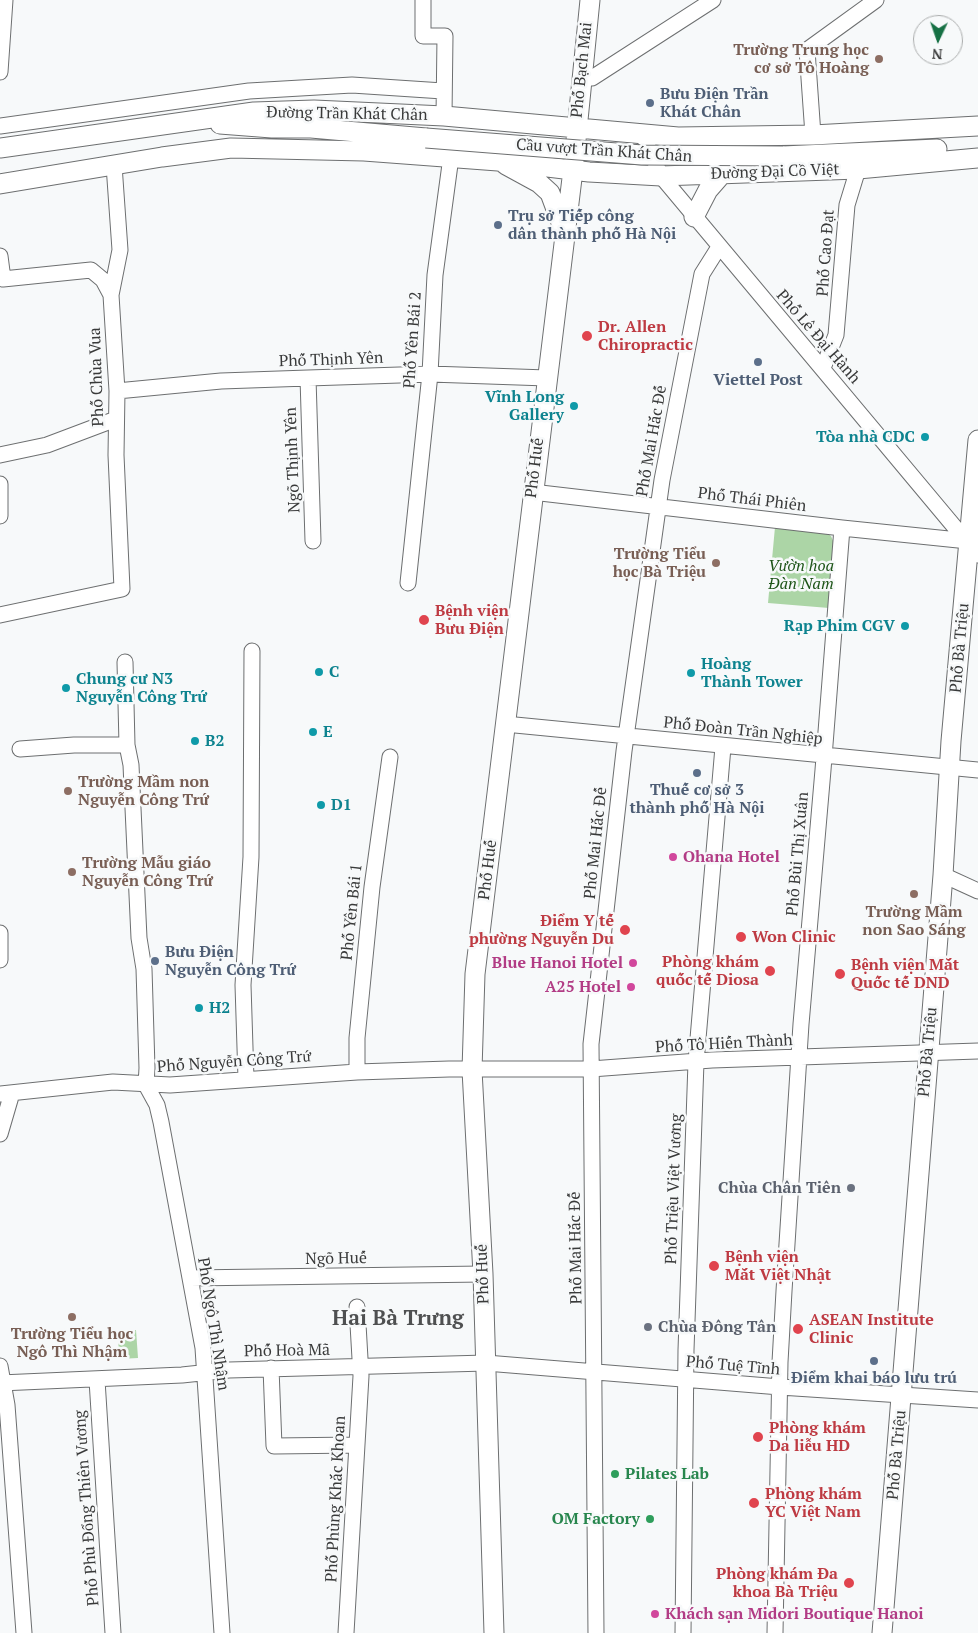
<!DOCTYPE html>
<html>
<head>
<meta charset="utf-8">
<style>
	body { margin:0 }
	#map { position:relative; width:978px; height:1633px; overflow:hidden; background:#f7f9fa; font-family:"PT Serif",serif }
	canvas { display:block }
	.north { position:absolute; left:913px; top:15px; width:50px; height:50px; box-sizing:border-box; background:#f7f9fa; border:1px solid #abadad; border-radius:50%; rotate:183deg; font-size:14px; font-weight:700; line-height:20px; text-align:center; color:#393a3a }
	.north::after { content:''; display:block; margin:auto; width:18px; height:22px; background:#167044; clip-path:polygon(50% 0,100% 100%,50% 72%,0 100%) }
</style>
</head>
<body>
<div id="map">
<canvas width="978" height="1633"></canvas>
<div class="north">N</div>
</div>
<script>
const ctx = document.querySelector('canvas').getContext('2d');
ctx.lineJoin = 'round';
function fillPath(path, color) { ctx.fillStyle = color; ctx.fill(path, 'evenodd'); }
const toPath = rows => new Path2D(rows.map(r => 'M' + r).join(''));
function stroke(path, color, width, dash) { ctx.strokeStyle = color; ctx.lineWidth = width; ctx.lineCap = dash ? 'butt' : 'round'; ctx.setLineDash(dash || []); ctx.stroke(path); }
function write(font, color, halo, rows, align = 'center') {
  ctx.font = font + ' "PT Serif",serif'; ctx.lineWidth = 5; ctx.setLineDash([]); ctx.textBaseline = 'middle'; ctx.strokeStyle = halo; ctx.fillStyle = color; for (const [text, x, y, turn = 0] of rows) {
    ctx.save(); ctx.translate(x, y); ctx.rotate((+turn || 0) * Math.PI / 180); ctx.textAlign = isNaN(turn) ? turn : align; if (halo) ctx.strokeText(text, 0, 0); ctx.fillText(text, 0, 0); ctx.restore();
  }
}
const green = toPath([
	[775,527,827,533,831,536,834,543,829,608,768,603],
	[136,1330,138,1358,119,1359,118,1332]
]);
const minor = toPath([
	[423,0,423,36,445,36,444,116],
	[0,72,5,0],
	[581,78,592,78,713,0],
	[0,126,249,91,352,85,443,91],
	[643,135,661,176,978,555],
	[813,135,807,50,876,0],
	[0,256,3,279,91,270,103,280,111,295],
	[823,368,836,335,847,205,858,169],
	[308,378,313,541],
	[117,391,221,381,308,378,430,374,547,378],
	[0,455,47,445,116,419],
	[0,484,0,516],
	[532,492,842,528,968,541],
	[408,583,430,374,435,275,451,157],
	[0,615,122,589,116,455,117,391,111,295,120,250,114,165],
	[125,662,127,745,131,765,139,938,144,969,147,1068,146,1085],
	[505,724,978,770],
	[20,749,74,745,127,745],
	[943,875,978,891],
	[0,933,0,960],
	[357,1072,357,1038,372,887,390,757],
	[246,1079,243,985,251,857,252,651],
	[146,1085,157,1105,161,1122,203,1348,222,1633],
	[0,1094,113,1082,170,1085,357,1072,449,1069,591,1069,712,1060,978,1051],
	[0,1134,12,1093],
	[190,1278,483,1274],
	[0,1366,7,1405,24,1633],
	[271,1368,274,1446,357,1445],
	[97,1380,113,1633],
	[0,1383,182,1375,229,1370,486,1363,780,1387,978,1400],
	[346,1633,361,1376,357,1307],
	[596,1633,591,1044,624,751,662,480,702,274,719,247],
	[683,1633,686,1350,696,1062,723,747],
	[775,1633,780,1362,784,1291,801,1024,823,770,842,528]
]);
const major = toPath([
	[220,124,272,128,311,128,426,138],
	[0,148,254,112,314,110,444,116,678,137,813,135,978,126],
	[783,156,937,149],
	[506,165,539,183,550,193,563,228],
	[0,184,162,157,231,148,364,151,498,161,589,172,661,176,858,169,978,158],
	[694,217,708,190,722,174],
	[494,1633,483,1274,472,1070,475,974,573,170,590,0],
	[882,1633,943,875,951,741,978,440]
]);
const majorBridge = toPath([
	[426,138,642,155,783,156]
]);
const markers = [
	[879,59,5,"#8d6e63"],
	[650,103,5,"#5c6f8a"],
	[498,225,5,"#5c6f8a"],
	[587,336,6,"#e0444e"],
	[758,362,5,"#5c6f8a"],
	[574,406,5,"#0f9aa8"],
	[925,437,5,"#0f9aa8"],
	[716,563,5,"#8d6e63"],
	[424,620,6,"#e0444e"],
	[905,626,5,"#0f9aa8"],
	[319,672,5,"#0f9aa8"],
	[691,673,5,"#0f9aa8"],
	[66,688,5,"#0f9aa8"],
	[313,732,5,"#0f9aa8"],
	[195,741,5,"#0f9aa8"],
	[697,773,5,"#5c6f8a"],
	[68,791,5,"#8d6e63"],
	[321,805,5,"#0f9aa8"],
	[673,857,5,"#d1479c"],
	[72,872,5,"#8d6e63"],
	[914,894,5,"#8d6e63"],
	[625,930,6,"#e0444e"],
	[741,937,6,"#e0444e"],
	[155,961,5,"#5c6f8a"],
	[633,963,5,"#d1479c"],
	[770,971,6,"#e0444e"],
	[840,974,6,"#e0444e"],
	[631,987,5,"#d1479c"],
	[199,1008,5,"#0f9aa8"],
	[851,1188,5,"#6b7280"],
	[714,1266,6,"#e0444e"],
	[72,1317,5,"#8d6e63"],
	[648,1327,5,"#6b7280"],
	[798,1329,6,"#e0444e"],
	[874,1361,5,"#5c6f8a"],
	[758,1437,6,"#e0444e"],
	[615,1474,5,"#2e9e5b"],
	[754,1503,6,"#e0444e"],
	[650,1519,5,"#2e9e5b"],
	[849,1583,6,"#e0444e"],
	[655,1614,5,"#d1479c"]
];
const educationNames = [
	["Trường Trung học",869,50],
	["cơ sở Tô Hoàng",869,68],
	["Trường Tiểu",706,554],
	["học Bà Triệu",706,572],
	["Trường Mầm non",78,782,"left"],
	["Nguyễn Công Trứ",78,800,"left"],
	["Trường Mẫu giáo",82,863,"left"],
	["Nguyễn Công Trứ",82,881,"left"],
	["Trường Mầm",914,912,"center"],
	["non Sao Sáng",914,930,"center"],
	["Trường Tiểu học",72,1334,"center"],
	["Ngô Thì Nhậm",72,1352,"center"]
];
const streetNames = [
	["Phố Bạch Mai",582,70,-84],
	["Đường Trần Khát Chân",347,114,1],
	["Cầu vượt Trần Khát Chân",604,151,4],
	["Đường Đại Cồ Việt",775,172,-2],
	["Phố Cao Đạt",826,253,-86],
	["Phố Lê Đại Hành",818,337,49],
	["Phố Yên Bái 2",413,340,-86],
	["Phố Thịnh Yên",331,360,-2],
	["Phố Chùa Vua",97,377,-92],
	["Phố Mai Hắc Đế",652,441,-80],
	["Ngõ Thịnh Yên",293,460,-92],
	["Phố Huế",535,468,-83],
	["Phố Thái Phiên",752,500,7],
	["Phố Bà Triệu",960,648,-85],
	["Phố Đoàn Trần Nghiệp",743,731,6],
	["Phố Mai Hắc Đế",596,843,-84],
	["Phố Bùi Thị Xuân",798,854,-85],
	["Phố Huế",488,870,-83],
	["Phố Yên Bái 1",352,912,-84],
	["Phố Tô Hiến Thành",724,1044,-3],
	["Phố Bà Triệu",928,1052,-85],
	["Phố Nguyễn Công Trứ",234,1062,-4],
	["Phố Triệu Việt Vương",674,1189,-88],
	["Phố Mai Hắc Đế",576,1248,-91],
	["Ngõ Huế",336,1259,-1],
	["Phố Huế",483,1274,-92],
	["Phố Ngô Thì Nhậm",213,1324,81],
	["Phố Hoà Mã",287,1351,-1],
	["Phố Tuệ Tĩnh",733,1366,5],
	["Phố Bà Triệu",897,1455,-85],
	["Phố Phùng Khắc Khoan",336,1499,-87],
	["Phố Phù Đổng Thiên Vương",87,1508,-94]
];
const serviceNames = [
	["Bưu Điện Trần",660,94],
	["Khát Chân",660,112],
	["Trụ sở Tiếp công",508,216],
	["dân thành phố Hà Nội",508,234],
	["Viettel Post",758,380,"center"],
	["Thuế cơ sở 3",697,790,"center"],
	["thành phố Hà Nội",697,808,"center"],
	["Bưu Điện",165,952],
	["Nguyễn Công Trứ",165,970],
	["Điểm khai báo lưu trú",874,1378,"center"]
];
const healthNames = [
	["Dr. Allen",598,327],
	["Chiropractic",598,345],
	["Bệnh viện",435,611],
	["Bưu Điện",435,629],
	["Điểm Y tế",614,921,"right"],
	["phường Nguyễn Du",614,939,"right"],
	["Won Clinic",752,937],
	["Phòng khám",759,962,"right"],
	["quốc tế Diosa",759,980,"right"],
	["Bệnh viện Mắt",851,965],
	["Quốc tế DND",851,983],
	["Bệnh viện",725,1257],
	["Mắt Việt Nhật",725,1275],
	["ASEAN Institute",809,1320],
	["Clinic",809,1338],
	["Phòng khám",769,1428],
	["Da liễu HD",769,1446],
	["Phòng khám",765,1494],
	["YC Việt Nam",765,1512],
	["Phòng khám Đa",838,1574,"right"],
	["khoa Bà Triệu",838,1592,"right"]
];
const cultureNames = [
	["Vĩnh Long",564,397,"right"],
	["Gallery",564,415,"right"],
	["Tòa nhà CDC",915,437,"right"],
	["Rạp Phim CGV",895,626,"right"],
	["Hoàng",701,664],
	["Thành Tower",701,682],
	["C",329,672],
	["Chung cư N3",76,679],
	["Nguyễn Công Trứ",76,697],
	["E",323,732],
	["B2",205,741],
	["D1",331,805],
	["H2",209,1008]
];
const parkNames = [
	["Vườn hoa",801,566],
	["Đàn Nam",801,584]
];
const hotelNames = [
	["Ohana Hotel",683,857],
	["Blue Hanoi Hotel",623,963,"right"],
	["A25 Hotel",621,987,"right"],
	["Khách sạn Midori Boutique Hanoi",665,1614]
];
const worshipNames = [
	["Chùa Chân Tiên",841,1188],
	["Chùa Đông Tân",658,1327,"left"]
];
const leisureNames = [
	["Pilates Lab",625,1474],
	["OM Factory",640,1519,"right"]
];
const districtNames = [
	["Hai Bà Trưng",398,1319]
];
fillPath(green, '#acd5a6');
stroke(minor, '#6d6f70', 17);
stroke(major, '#6d6f70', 21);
stroke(minor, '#fff', 15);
stroke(major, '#fff', 19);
stroke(majorBridge, '#6d6f70', 21, []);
stroke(majorBridge, '#fff', 19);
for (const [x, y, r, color] of markers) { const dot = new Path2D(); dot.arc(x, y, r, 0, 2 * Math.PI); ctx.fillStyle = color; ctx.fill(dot); stroke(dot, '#f7f9fa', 2); }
write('bold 16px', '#785e54', '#f7f9fa', educationNames, 'right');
write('16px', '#393a3a', '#f7f9fa', streetNames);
write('bold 16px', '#4e5e75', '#f7f9fa', serviceNames, 'left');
write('bold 16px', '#be3a42', '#f7f9fa', healthNames, 'left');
write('bold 16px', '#0d838f', '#f7f9fa', cultureNames, 'left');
write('italic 16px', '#1d5417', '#f7f9fa', parkNames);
write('bold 16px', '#b23c85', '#f7f9fa', hotelNames, 'left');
write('bold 16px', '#5b616d', '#f7f9fa', worshipNames, 'right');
write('bold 16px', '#27864d', '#f7f9fa', leisureNames, 'left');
write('bold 21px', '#4f5051', '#f7f9fa', districtNames);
</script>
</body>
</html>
